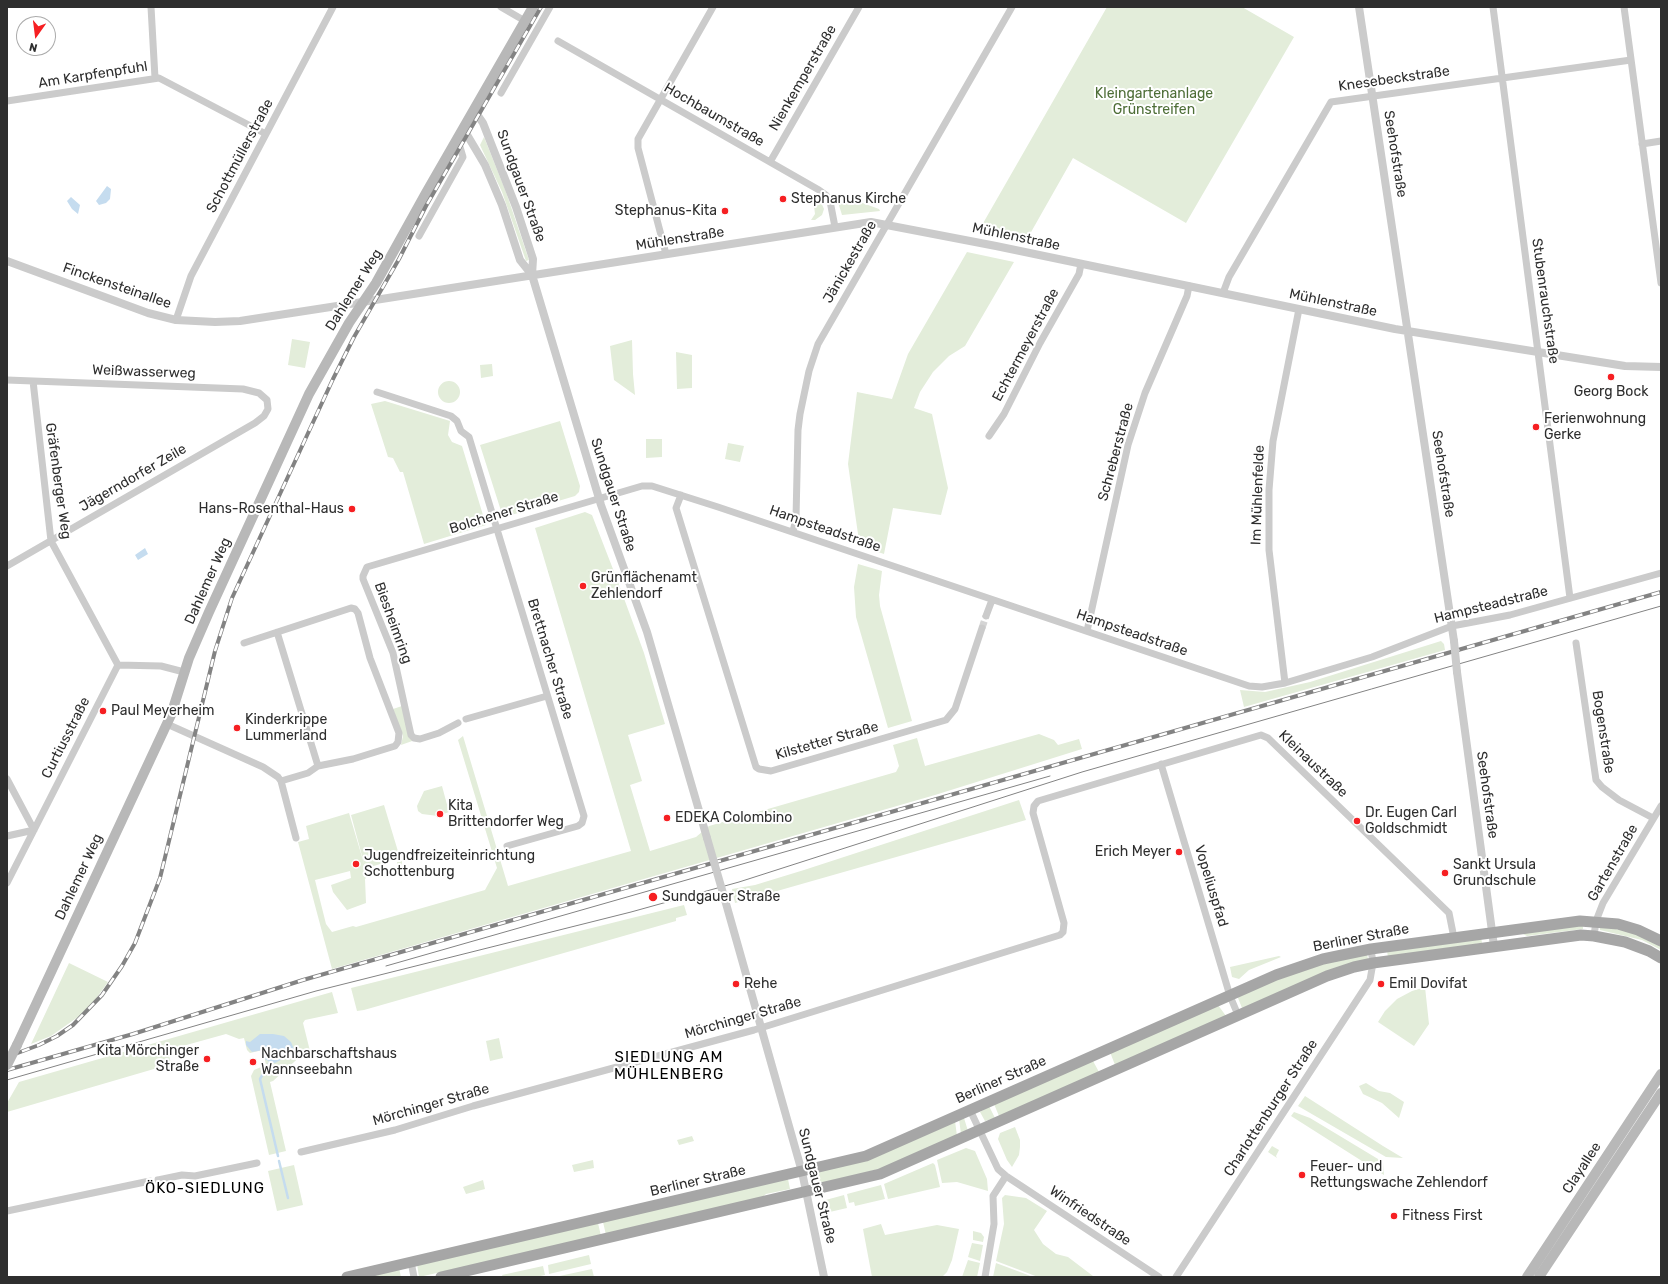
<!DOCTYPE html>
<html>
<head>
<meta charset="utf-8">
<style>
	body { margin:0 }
	#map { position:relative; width:1668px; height:1284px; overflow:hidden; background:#fff; font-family:Rubik,sans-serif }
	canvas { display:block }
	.frame { position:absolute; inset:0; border:8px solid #2e2e2e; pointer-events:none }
	.north { position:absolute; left:16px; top:16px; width:40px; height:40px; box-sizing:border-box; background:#fff; border:1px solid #ababab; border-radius:50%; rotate:194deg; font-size:11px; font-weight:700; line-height:16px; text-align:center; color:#2e2e2e }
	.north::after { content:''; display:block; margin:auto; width:14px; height:18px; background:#f61f22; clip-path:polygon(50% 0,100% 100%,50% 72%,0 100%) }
</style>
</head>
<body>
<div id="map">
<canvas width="1668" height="1284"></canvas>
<div class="frame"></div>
<div class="north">N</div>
</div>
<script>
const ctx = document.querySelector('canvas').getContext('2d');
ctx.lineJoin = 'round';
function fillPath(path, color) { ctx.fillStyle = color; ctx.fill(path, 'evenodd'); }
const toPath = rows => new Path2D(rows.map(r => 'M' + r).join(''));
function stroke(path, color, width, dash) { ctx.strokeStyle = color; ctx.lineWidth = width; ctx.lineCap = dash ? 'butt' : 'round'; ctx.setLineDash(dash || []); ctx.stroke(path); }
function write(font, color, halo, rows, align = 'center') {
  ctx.font = font + ' Rubik,sans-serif'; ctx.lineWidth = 4; ctx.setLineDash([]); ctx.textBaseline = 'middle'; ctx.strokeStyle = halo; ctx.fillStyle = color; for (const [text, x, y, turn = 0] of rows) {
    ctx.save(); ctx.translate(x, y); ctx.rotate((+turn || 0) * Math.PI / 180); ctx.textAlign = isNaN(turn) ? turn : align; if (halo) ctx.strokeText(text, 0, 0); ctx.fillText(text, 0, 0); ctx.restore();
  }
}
const green = toPath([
	[1107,7,1242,7,1294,37,1186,223,1073,158,1026,241,978,232],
	[484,137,506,192,529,260,526,261,502,192,480,145],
	[809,194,820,200,824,209,822,215,815,220,811,220,815,214,813,198],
	[838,194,879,209,880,211,842,215,837,199],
	[967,252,1014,262,965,346,949,356,933,372,920,392,914,408,932,414,948,488,941,515,893,508,884,554,857,545,858,534,848,464,857,392,892,399,908,354],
	[292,339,310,342,305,368,288,365],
	[632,340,633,374,635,395,614,380,610,346],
	[676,352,692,355,692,388,677,389],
	[492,364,493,376,481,378,480,365],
	'438 392a11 11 0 1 1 22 0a11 11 0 1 1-22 0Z',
	[385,401,450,421,448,435,452,442,462,446,486,525,424,544,403,472,400,472,393,458,388,457,371,404],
	[560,421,580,486,579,492,575,496,508,516,502,514,480,445],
	[646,439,662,439,662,457,646,458],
	[728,443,744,446,740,462,725,459],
	[585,512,592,515,618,582,644,653,665,724,628,735,642,781,630,785,650,851,696,837,709,826,896,772,899,766,893,745,917,738,925,766,1039,734,1054,740,1058,745,1079,739,1082,749,935,795,332,969,298,842,309,839,306,826,349,813,365,867,351,815,384,805,400,858,367,868,368,876,365,879,366,903,347,910,333,892,331,885,351,878,350,871,315,880,326,924,332,932,353,926,356,927,485,890,497,868,458,740,463,736,508,886,631,851,535,528],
	[858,564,882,571,879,595,880,606,912,721,888,728,856,617,854,587],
	[1441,641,1444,644,1445,650,1244,707,1240,690,1265,692,1310,682],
	[402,706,409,735,415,740,401,745,403,736,393,709],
	[442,786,449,812,438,816,422,814,418,811,417,806,424,791],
	[1019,800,1026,820,735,903,732,889,755,885,804,870],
	[402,861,402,869,399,873,381,878,380,874,398,869,397,862],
	[684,905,687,915,676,918,676,921,364,1010,357,1011,351,988],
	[1583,925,1583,929,1527,936,1523,934,1524,933],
	[1600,926,1631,932,1661,945,1661,950,1642,940,1600,930],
	[1481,937,1482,943,1388,958,1387,950],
	[1367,954,1368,959,1242,1008,1238,998,1239,996,1256,987,1320,964],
	[1279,956,1281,957,1249,970,1239,979,1232,977,1230,967],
	[69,963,108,982,95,1000,78,1017,51,1036,31,1044],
	[1425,987,1429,1024,1414,1046,1378,1022,1385,1011,1397,999,1412,991],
	[332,992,338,1013,305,1020,303,1023,310,1051,304,1053,273,1081,270,1082,286,1151,269,1155,251,1076,254,1070,266,1065,263,1050,250,1053,247,1050,244,1038,239,1039,226,1034,172,1049,169,1055,171,1064,7,1112,7,1103,19,1082],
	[1218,1005,1226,1016,1115,1065,1110,1052],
	[499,1038,503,1058,490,1061,486,1041],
	[1093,1061,1099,1072,999,1116,994,1104],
	[1366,1083,1379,1091,1390,1093,1404,1102,1399,1118,1382,1103,1363,1094,1359,1086],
	[1305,1096,1383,1146,1403,1158,1386,1157,1298,1106],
	[989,1106,995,1118,985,1121,980,1112],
	[1294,1112,1310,1118,1383,1162,1384,1175,1291,1116],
	[964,1118,968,1131,961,1134,959,1119],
	[955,1121,957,1136,882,1168,819,1185,816,1172],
	[1015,1127,1020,1140,1020,1147,1019,1155,1012,1167,1007,1160,998,1139,1000,1133],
	[692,1136,694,1141,679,1145,677,1140],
	[1272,1146,1279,1150,1276,1156,1277,1158,1268,1152],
	[966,1148,975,1151,987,1179,988,1191,957,1182,942,1183,937,1160],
	[593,1160,594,1168,574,1172,572,1165],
	[933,1163,935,1165,940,1187,888,1199,884,1184],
	[294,1165,303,1205,277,1211,268,1171],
	[788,1179,790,1189,766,1194,759,1200,606,1235,603,1222],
	[483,1180,485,1189,466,1194,463,1187],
	[881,1185,885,1199,855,1206,854,1202,849,1203,847,1194],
	[844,1195,847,1208,821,1214,820,1206,822,1201],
	[1005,1195,1026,1198,1047,1211,1034,1230,1043,1244,1056,1254,1068,1257,1093,1276,1101,1277,1038,1277,996,1261,1004,1224,1002,1198],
	[598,1223,601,1236,419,1277,417,1264],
	[881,1224,885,1235,937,1225,959,1229,952,1260,947,1272,942,1277,872,1277,863,1229],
	[973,1231,981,1233,984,1237,983,1242,973,1240],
	[972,1243,983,1245,980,1261,968,1257],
	[589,1255,591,1264,549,1274,548,1265],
	[968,1260,980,1263,977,1277,962,1277],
	[996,1263,1028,1275,1033,1277,993,1277],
	[543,1266,545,1275,536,1277,503,1277,502,1275],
	[399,1268,401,1277,361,1277],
	[592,1269,594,1277,555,1277]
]);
const water = toPath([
	[107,186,111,189,110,199,106,203,99,205,96,201],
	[71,197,80,205,78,214,72,209,67,201],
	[145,548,148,554,138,560,135,555],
	[260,1034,273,1034,284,1036,291,1042,294,1049,290,1055,275,1063,270,1062,265,1059,263,1050,252,1052,246,1045,246,1041,250,1042]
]);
const stream = toPath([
	[270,1062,260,1079,278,1156],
	[279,1161,288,1198]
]);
const minorTunnel = toPath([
	[982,628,986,616],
	[145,1182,158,1180]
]);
const minor = toPath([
	[151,7,155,78],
	[501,7,525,21],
	[1493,7,1570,598],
	[1624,7,1661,283],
	[558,41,819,190,826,195,830,201,835,227],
	[501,93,550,7],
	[7,101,159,78,266,134],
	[1642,144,1661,141],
	[770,162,859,7],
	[419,236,463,157,460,147,455,143],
	[666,254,638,148,638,139,713,7],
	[1223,293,1229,277,1331,102,1631,60],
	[176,320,191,276,333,7],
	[7,380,243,389,259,393,267,400,268,409,264,416,255,423,7,566],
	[33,381,51,541,118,665],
	[377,392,451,416,457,421,461,431,469,437,584,816,582,823,578,826,507,846],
	[989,436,1004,414,1040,343,1079,274,1081,264],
	[681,495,676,508,756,767,759,769,771,771,946,720,955,709,982,628],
	[793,532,796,518,798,430,800,414,809,371,818,344,1012,7],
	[986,616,992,600],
	[1087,631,1128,445,1145,393,1187,296,1189,286],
	[277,632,318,766],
	[244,643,351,608,355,609,358,613,370,658,399,733,398,742,395,746,353,759,318,766,308,773,281,781],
	[1576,643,1596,780,1602,787,1619,800,1653,818],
	[1285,683,1269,550,1269,490,1273,441,1299,309],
	[466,719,547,696],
	[458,723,439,733,420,739,414,738,411,735,393,653,363,579,363,576,367,567,642,486,652,486,718,507,1249,686,1262,687,1285,683,1372,657,1452,626,1510,615,1661,573],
	[167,724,263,767,278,777,281,781,296,838],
	[1161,764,1230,996,1238,1015],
	[7,779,34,830,7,836],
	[7,883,118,665,161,666,184,672],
	[1594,936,1596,921,1603,903,1661,806],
	[970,1110,998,1169,1006,1176,1159,1277],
	[301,1152,395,1130,473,1106,754,1030,1060,935,1063,932,1064,923,1033,813,1034,806,1038,801,1261,735,1268,738,1449,913,1454,938],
	[158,1180,182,1175,195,1176,257,1163],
	[7,1211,145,1182],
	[411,1262,414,1277],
	[985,1277,994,1224,993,1196,1006,1176],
	[1176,1277,1370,980,1373,963,1371,949]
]);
const tertiary = toPath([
	[1359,7,1454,641],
	[474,110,483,123,516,207,533,259,532,275],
	[463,128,485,165,502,205,520,260,532,275,601,505,647,632,707,838],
	[7,261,148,313,176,320,215,322,240,321,337,306,871,222,996,246,1395,329,1625,366,1661,367],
	[1457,672,1494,946],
	[725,900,802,1172,824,1277]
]);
const secondary = toPath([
	[17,1045,171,715,189,658,209,612,309,394,349,323,376,283,426,193,533,7],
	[1527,1277,1661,1074],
	[1539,1277,1661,1093]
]);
const primary = toPath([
	[347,1277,866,1156,1276,975,1323,959,1371,949,1580,921,1618,924,1638,930,1661,941],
	[441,1277,880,1174,1300,988,1327,976,1354,967,1373,963,1581,935,1594,936,1625,942,1649,951,1661,958]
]);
const tram = toPath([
	[386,966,1050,776],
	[7,1080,316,991,631,912,739,882,1082,772,1661,606]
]);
const rail = toPath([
	[7,1057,39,1045,57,1036,73,1025,102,995,122,966,135,943,160,878,215,651,232,598,333,379,354,337,399,259,426,206,541,7],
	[7,1070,133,1034,303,980,1661,592]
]);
const tertiaryBridge = toPath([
	[1454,641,1457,672],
	[707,838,725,900]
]);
const secondaryBridge = toPath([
	[7,1065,17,1045]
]);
const markers = [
	[783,199,4,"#f61f22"],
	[725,211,4,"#f61f22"],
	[1611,377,4,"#f61f22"],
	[1536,427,4,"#f61f22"],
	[352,509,4,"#f61f22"],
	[583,586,4,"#f61f22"],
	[103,711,4,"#f61f22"],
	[237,728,4,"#f61f22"],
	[440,814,4,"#f61f22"],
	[667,818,4,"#f61f22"],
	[1357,821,4,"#f61f22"],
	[1179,852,4,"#f61f22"],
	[356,864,4,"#f61f22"],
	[1445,873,4,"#f61f22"],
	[653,897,5,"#f61f22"],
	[736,984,4,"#f61f22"],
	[1381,984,4,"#f61f22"],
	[207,1059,4,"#f61f22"],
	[253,1062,4,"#f61f22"],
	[1302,1175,4,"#f61f22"],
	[1394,1216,4,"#f61f22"]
];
const streetNames = [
	["Am Karpfenpfuhl",93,75,-9],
	["Nienkemperstraße",803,78,-60],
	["Knesebeckstraße",1394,79,-8],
	["Hochbaumstraße",714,115,30],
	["Seehofstraße",1395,154,81],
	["Schottmüllerstraße",240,156,-62],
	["Sundgauer Straße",521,186,70],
	["Mühlenstraße",1016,237,12],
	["Mühlenstraße",680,239,-9],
	["Jänickestraße",850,262,-60],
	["Finckensteinallee",117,286,19],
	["Dahlemer Weg",354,290,-58],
	["Stubenrauchstraße",1545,301,82],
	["Mühlenstraße",1333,303,12],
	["Echtermeyerstraße",1026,345,-62],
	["Weißwasserweg",144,372,2],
	["Schreberstraße",1116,452,-75],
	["Seehofstraße",1443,474,81],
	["Jägerndorfer Zeile",133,478,-30],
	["Gräfenberger Weg",58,481,82],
	["Sundgauer Straße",613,495,72],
	["Im Mühlenfelde",1258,495,-88],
	["Bolchener Straße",504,513,-17],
	["Hampsteadstraße",825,529,19],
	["Dahlemer Weg",208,581,-66],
	["Hampsteadstraße",1491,605,-14],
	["Biesheimring",393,623,70],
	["Hampsteadstraße",1132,633,19],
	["Brettnacher Straße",550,659,73],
	["Bogenstraße",1603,732,81],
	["Curtiusstraße",66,738,-63],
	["Kilstetter Straße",827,741,-16],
	["Kleinaustraße",1313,764,44],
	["Seehofstraße",1487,795,82],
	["Gartenstraße",1613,863,-60],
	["Dahlemer Weg",79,877,-65],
	["Vopeliuspfad",1211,886,73],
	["Berliner Straße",1361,938,-11],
	["Mörchinger Straße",743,1018,-16],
	["Berliner Straße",1001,1080,-24],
	["Mörchinger Straße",431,1105,-16],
	["Charlottenburger Straße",1271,1108,-57],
	["Clayallee",1582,1168,-57],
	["Berliner Straße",698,1181,-13],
	["Sundgauer Straße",817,1186,76],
	["Winfriedstraße",1090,1216,34]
];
const parkNames = [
	["Kleingartenanlage",1154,94],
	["Grünstreifen",1154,110]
];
const poiNames = [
	["Stephanus Kirche",791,199],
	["Stephanus-Kita",717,211,"right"],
	["Georg Bock",1611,392,"center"],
	["Ferienwohnung",1544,419],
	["Gerke",1544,435],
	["Hans-Rosenthal-Haus",344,509,"right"],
	["Grünflächenamt",591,578],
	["Zehlendorf",591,594],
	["Paul Meyerheim",111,711],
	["Kinderkrippe",245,720],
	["Lummerland",245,736],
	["Kita",448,806],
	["Brittendorfer Weg",448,822],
	["Dr. Eugen Carl",1365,813],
	["Goldschmidt",1365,829],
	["EDEKA Colombino",675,818],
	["Erich Meyer",1171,852,"right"],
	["Jugendfreizeiteinrichtung",364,856],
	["Schottenburg",364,872],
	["Sankt Ursula",1453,865],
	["Grundschule",1453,881],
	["Sundgauer Straße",662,897],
	["Rehe",744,984],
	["Emil Dovifat",1389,984],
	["Kita Mörchinger",199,1051,"right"],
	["Straße",199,1067,"right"],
	["Nachbarschaftshaus",261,1054],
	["Wannseebahn",261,1070],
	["Feuer- und",1310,1167],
	["Rettungswache Zehlendorf",1310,1183],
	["Fitness First",1402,1216]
];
const neighbourhoodNames = [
	["SIEDLUNG AM",669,1058],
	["MÜHLENBERG",669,1075],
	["ÖKO-SIEDLUNG",205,1189]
];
fillPath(green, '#e3edda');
fillPath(water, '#c5dcef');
stroke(stream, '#c5dcef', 2.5);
stroke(minorTunnel, '#d5d5d5', 7, [7, 3.5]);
stroke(minor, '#cbcbcb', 7);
stroke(tertiary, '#cbcbcb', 8);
stroke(secondary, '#b8b8b8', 10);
stroke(primary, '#a6a6a6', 11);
stroke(tram, '#838383', 1);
stroke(rail, '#838383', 4);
stroke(rail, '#fff', 2.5, [8]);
stroke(tertiaryBridge, '#cbcbcb', 8);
stroke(secondaryBridge, '#b8b8b8', 10);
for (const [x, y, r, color] of markers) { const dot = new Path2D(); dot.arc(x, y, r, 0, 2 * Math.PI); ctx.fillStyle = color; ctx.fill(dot); stroke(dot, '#fff', 1.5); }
write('14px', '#2e2e2e', '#fff', streetNames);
write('14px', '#4e6e37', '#fff', parkNames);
write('14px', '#2e2e2e', '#fff', poiNames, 'left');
ctx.letterSpacing = '1px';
write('15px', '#000', '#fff', neighbourhoodNames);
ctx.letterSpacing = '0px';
</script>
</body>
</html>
